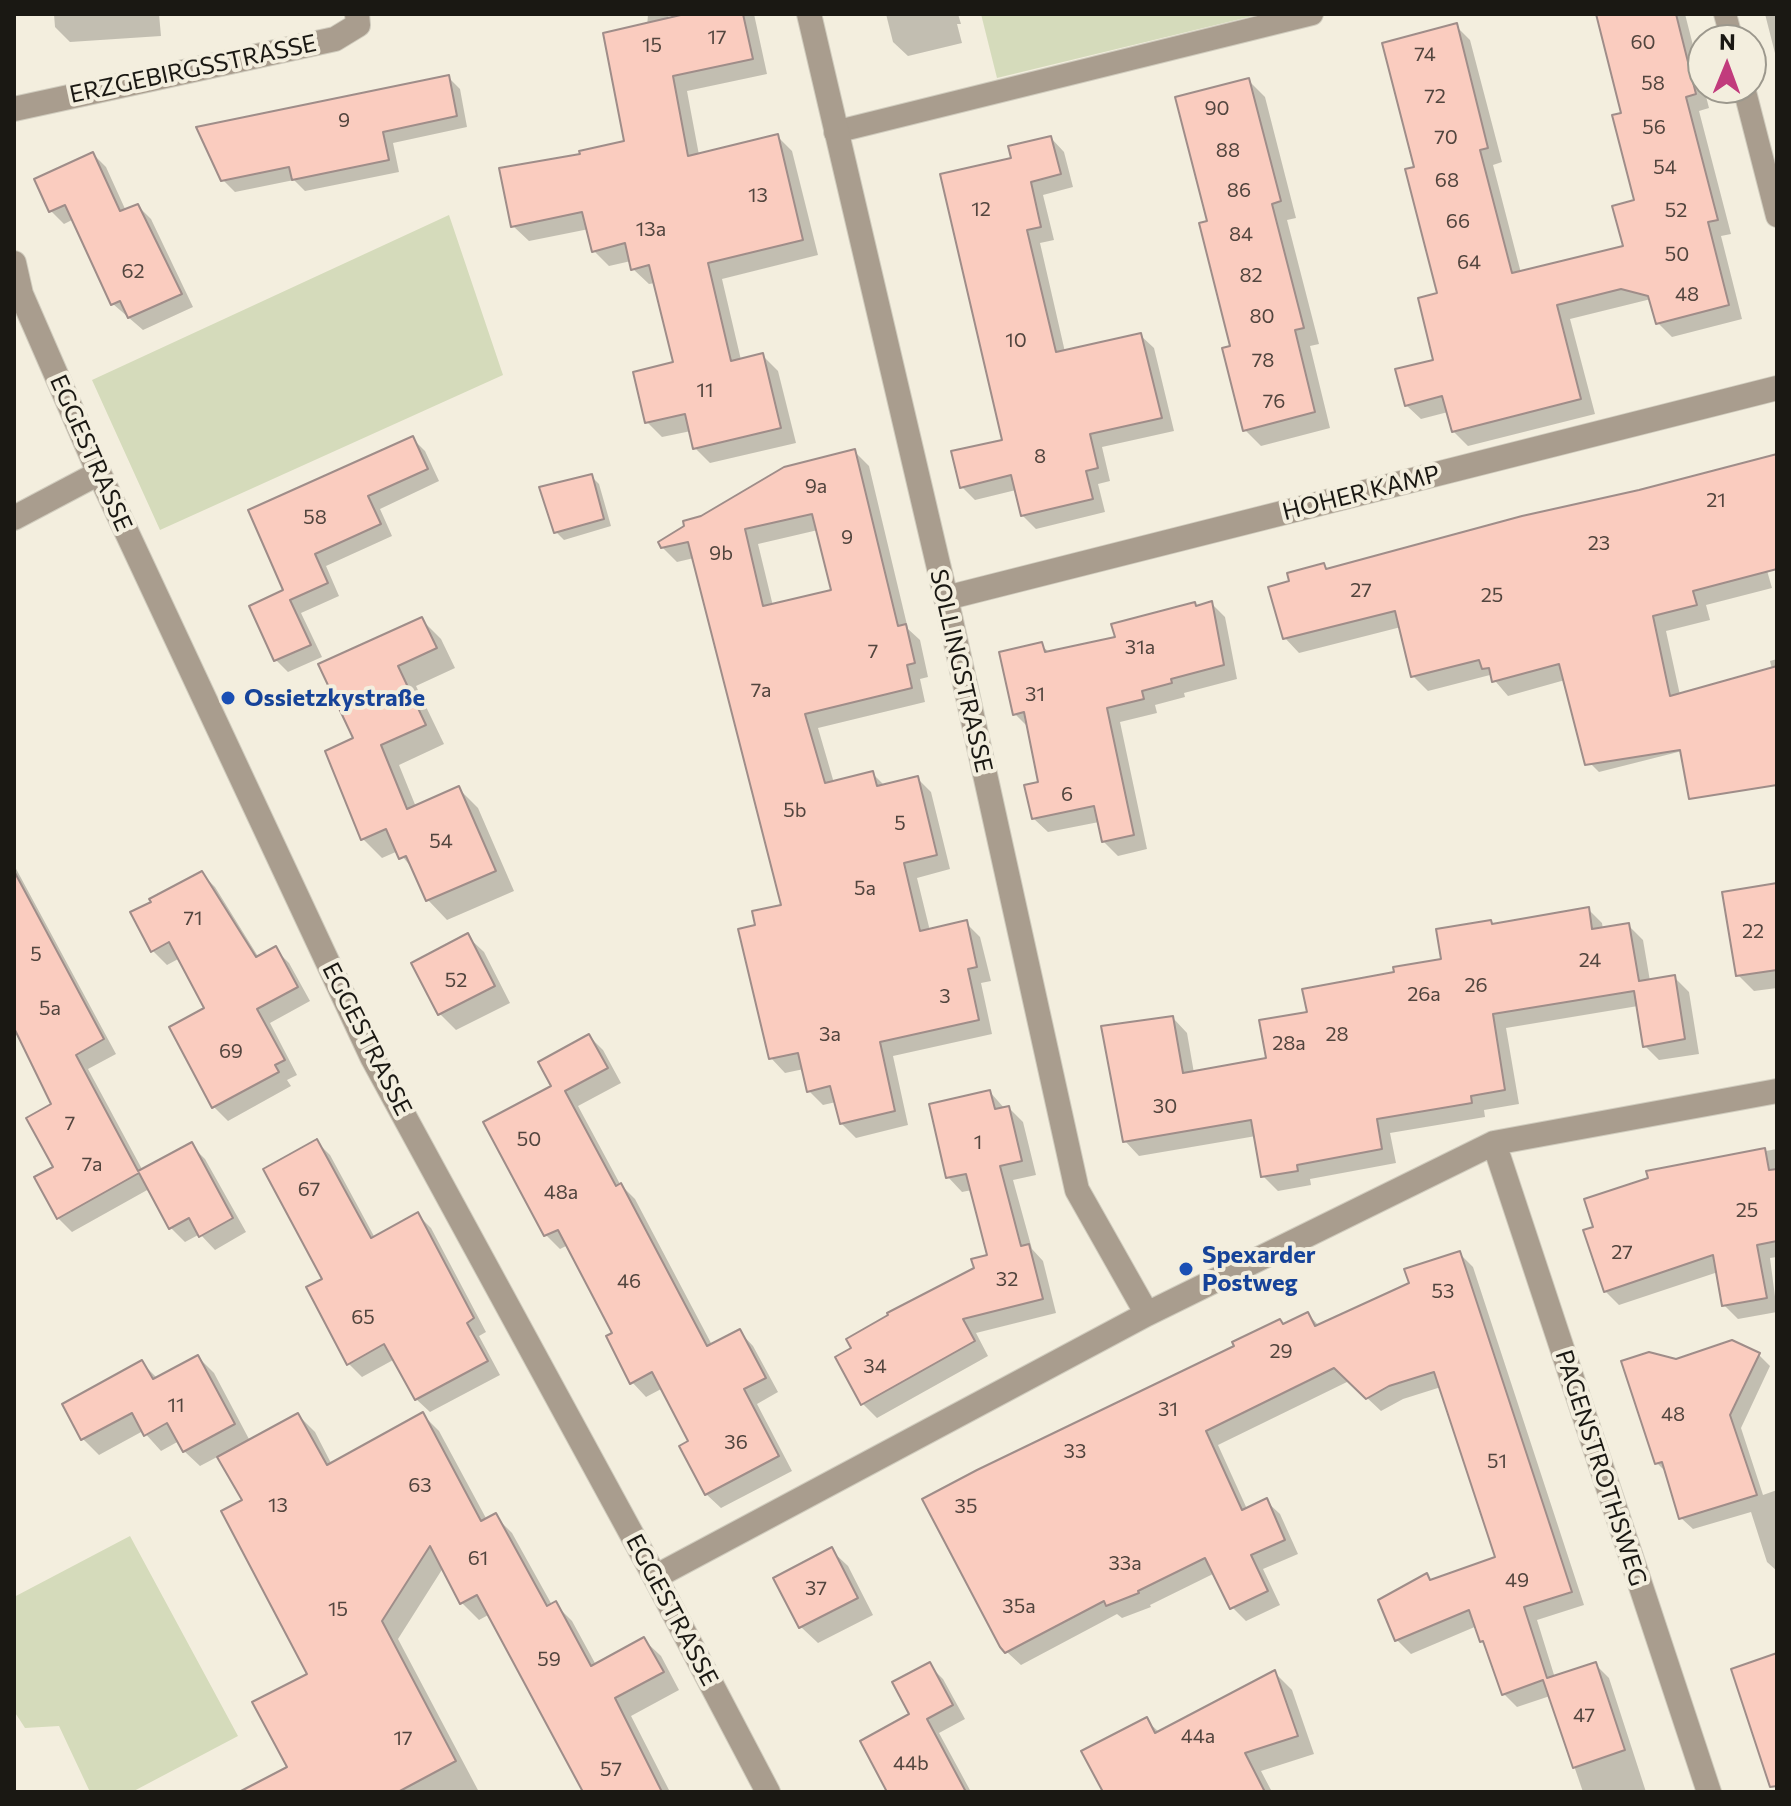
<!DOCTYPE html>
<html>
<head>
<meta charset="utf-8">
<style>
	body { margin:0 }
	#map { position:relative; width:1791px; height:1806px; overflow:hidden; background:#f3eede; font-family:Commissioner,sans-serif }
	canvas { display:block }
	.frame { position:absolute; inset:0; border:16px solid #1a1813; pointer-events:none }
	.north { position:absolute; left:1687px; top:24px; width:80px; height:80px; box-sizing:border-box; background:#f3eede; border:2px solid #9c988d; border-radius:50%; rotate:1deg; font-size:22px; font-weight:700; line-height:32px; text-align:center; color:#1a1813 }
	.north::after { content:''; display:block; margin:auto; width:28px; height:36px; background:#c13b7c; clip-path:polygon(50% 0,100% 100%,50% 72%,0 100%) }
</style>
</head>
<body>
<div id="map">
<canvas width="1791" height="1806"></canvas>
<div class="frame"></div>
<div class="north">N</div>
</div>
<script>
const ctx = document.querySelector('canvas').getContext('2d');
ctx.lineJoin = 'round';
function fillPath(path, color) { ctx.fillStyle = color; ctx.fill(path, 'evenodd'); }
const toPath = rows => new Path2D(rows.map(r => 'M' + r).join(''));
function stroke(path, color, width, dash) { ctx.strokeStyle = color; ctx.lineWidth = width; ctx.lineCap = dash ? 'butt' : 'round'; ctx.setLineDash(dash || []); ctx.stroke(path); }
function write(font, color, halo, rows, align = 'center') {
  ctx.font = font + ' Commissioner,sans-serif'; ctx.lineWidth = 8; ctx.setLineDash([]); ctx.textBaseline = 'middle'; ctx.strokeStyle = halo; ctx.fillStyle = color; for (const [text, x, y, turn = 0] of rows) {
    ctx.save(); ctx.translate(x, y); ctx.rotate((+turn || 0) * Math.PI / 180); ctx.textAlign = isNaN(turn) ? turn : align; if (halo) ctx.strokeText(text, 0, 0); ctx.fillText(text, 0, 0); ctx.restore();
  }
}
const green = toPath([
	[981,14,1261,14,997,78],
	[449,215,503,375,160,530,92,380],
	[130,1536,238,1736,132,1792,90,1792,59,1726,25,1728,14,1711,14,1597]
]);
const shadow = toPath([
	[54,14,159,14,161,36,70,42,55,27],
	[648,14,666,14,671,19,691,14,754,14,767,74,687,91,699,155,777,136,792,151,818,255,722,279,741,360,762,355,778,371,796,443,710,463,695,448,691,431,662,437,647,422,675,364,655,283,649,284,633,269,631,261,609,266,594,251,589,229,529,241,513,226,582,155,639,140],
	[886,14,958,14,961,24,957,24,962,43,908,56,893,42],
	[1598,14,1685,14,1709,108,1699,111,1731,234,1721,236,1742,319,1672,337,1658,323,1651,299,1570,319,1595,414,1468,446,1453,431,1448,412,1421,419,1406,405,1436,361,1439,294,1417,169,1456,26,1470,40,1502,162,1493,165,1521,273,1625,248,1636,201,1624,115],
	[1765,14,1777,14,1777,61],
	[448,77,460,89,467,127,393,143,399,172,305,191,294,180,235,192,223,180],
	[1248,80,1265,97,1296,218,1287,220,1319,344,1310,346,1330,428,1261,446,1245,430,1210,222],
	[1051,138,1064,152,1073,187,1043,195,1054,240,1040,243,1065,352,1140,335,1154,348,1174,431,1102,447,1110,481,1098,484,1105,512,1036,529,1022,515,1016,490,975,500,962,487,1005,441,1013,160],
	[93,154,106,167,126,211,138,206,151,219,193,307,143,330,113,304,74,219,64,224,51,211],
	[413,439,425,451,439,481,380,509,392,536,326,566,339,596,301,613,322,657,288,672,276,660,286,591,251,511],
	[854,451,869,466,908,629,920,640,928,677,920,679,925,702,818,728,834,783,873,774,885,786,917,778,931,792,950,869,917,878,930,931,966,923,980,937,991,981,981,983,992,1034,893,1056,908,1125,856,1138,841,1123,836,1102,823,1105,809,1091,804,1069,785,1073,771,1058,757,926,784,906,694,558,677,562,662,547,702,518],
	[818,530,833,591,773,606,758,544],
	[1777,455,1777,533,1766,567,1772,588,1706,605,1710,620,1666,631,1680,695,1772,669,1770,661,1777,659,1777,727,1599,772,1585,758,1565,680,1508,696,1490,675,1428,691,1413,676,1401,627,1299,653,1285,638,1291,583,1324,565,1329,571],
	[592,477,599,484,611,526,564,540,556,532],
	[1211,603,1225,617,1237,679,1184,693,1185,697,1155,705,1157,713,1120,722,1147,849,1118,856,1103,841,1099,822,1048,832,1033,818,1040,784,1029,728,1015,714,1041,645,1050,653,1117,639,1195,604,1198,607],
	[422,620,441,639,455,668,416,686,444,744,399,765,416,807,458,788,478,808,514,891,447,920,428,900,416,873,398,851,382,858,363,839,356,739],
	[14,865,116,1054,88,1069,143,1171,191,1145,205,1159,246,1232,215,1250,200,1234,185,1242,171,1228,149,1189,72,1232,58,1218,54,1105,14,1028],
	[201,873,215,887,259,958,275,949,289,963,310,1001,270,1023,297,1075,287,1080,291,1086,228,1121,214,1107,172,1028,207,1009,180,958,167,965,153,951,133,913],
	[1777,885,1777,988,1754,991,1738,975],
	[1588,909,1602,923,1603,929,1628,925,1643,940,1650,981,1674,977,1689,992,1699,1054,1659,1060,1645,1046,1638,1006,1506,1028,1519,1104,1484,1110,1485,1117,1390,1133,1396,1163,1310,1179,1311,1185,1278,1191,1263,1176,1256,1136,1139,1156,1125,1141,1173,1018,1187,1033,1194,1073,1268,1059,1309,1014,1396,974,1443,961,1490,922,1494,925],
	[467,936,484,952,510,1003,456,1030,439,1013],
	[589,1036,603,1050,621,1083,578,1106,620,1184,635,1199,712,1345,739,1331,753,1346,778,1392,757,1404,792,1471,721,1508,706,1494,691,1441,663,1388,646,1397,632,1382,615,1334,568,1245,560,1249,546,1235,554,1086],
	[990,1092,1005,1109,1009,1108,1023,1122,1036,1175,1013,1180,1032,1249,1043,1261,1056,1313,976,1333,988,1356,877,1418,863,1404,989,1257,972,1190,962,1192,948,1177],
	[317,1142,330,1155,375,1238,418,1215,431,1228,486,1332,479,1336,500,1375,430,1412,416,1399,395,1359,362,1377,348,1363,325,1279],
	[1777,1149,1777,1257,1770,1258,1777,1312,1738,1319,1724,1305,1718,1272,1619,1305,1605,1291,1596,1228,1650,1179,1669,1168],
	[1459,1253,1473,1267,1584,1605,1537,1620,1555,1678,1595,1664,1609,1678,1646,1792,1583,1792,1550,1696,1517,1707,1503,1693,1488,1647,1481,1641,1477,1626,1411,1654,1397,1640,1426,1575,1432,1581,1497,1559,1441,1387,1403,1399,1381,1411,1349,1381,1218,1445,1247,1509,1266,1501,1280,1514,1298,1554,1263,1569,1280,1605,1246,1621,1232,1607,1215,1573,1150,1605,1151,1607,1122,1618,1117,1614,1021,1665,1007,1652,1284,1325,1308,1314,1319,1326,1411,1284],
	[1758,1354,1770,1366,1741,1428,1763,1495,1777,1490,1777,1571,1767,1562,1751,1512,1693,1529,1681,1518,1668,1474,1657,1463,1676,1361],
	[198,1357,214,1373,250,1441,298,1415,315,1432,332,1465,423,1415,439,1431,487,1520,495,1516,512,1533,552,1605,555,1604,572,1621,596,1665,644,1640,661,1656,679,1690,631,1716,670,1792,585,1792,490,1614,479,1620,462,1603,443,1568,398,1639,479,1792,244,1792,290,1768,309,1674,244,1501,219,1456,200,1466,184,1451,179,1441,161,1451,143,1431,99,1455,83,1439,65,1405,142,1363,158,1379],
	[831,1550,848,1566,873,1615,818,1643,801,1627],
	[929,1665,943,1679,965,1719,939,1733,971,1792,889,1792],
	[1274,1672,1292,1690,1314,1754,1261,1771,1272,1792,1108,1792,1146,1720,1160,1733]
]);
const building = toPath([
	[685,14,743,14,753,59,673,76,688,156,778,134,803,240,708,263,731,361,763,353,781,428,693,449,685,414,645,423,633,372,673,362,649,265,631,270,625,243,592,252,582,212,511,227,499,168,580,154,579,151,624,141,603,33,685,14],
	[1596,14,1676,14,1696,94,1686,97,1718,220,1708,222,1729,305,1656,324,1648,296,1621,289,1557,305,1581,399,1452,432,1442,396,1405,406,1395,369,1433,360,1418,298,1437,293,1405,169,1414,167,1382,43,1457,23,1488,148,1480,150,1512,273,1623,246,1612,206,1634,200,1612,115,1621,113,1596,14],
	[449,75,457,116,383,132,389,160,292,180,289,167,221,181,196,127,449,75],
	[1249,78,1281,201,1272,204,1304,328,1295,330,1315,412,1243,431,1222,348,1230,346,1199,223,1207,221,1175,97,1249,78],
	[1051,136,1061,174,1031,182,1041,227,1027,230,1056,352,1141,333,1162,418,1090,434,1098,468,1086,471,1093,499,1021,516,1011,475,960,488,951,451,1002,440,940,174,1011,158,1008,146,1051,136],
	[93,152,120,211,138,204,182,294,128,318,120,301,111,305,65,205,49,212,34,179,93,152],
	[413,436,428,469,368,496,381,524,315,554,328,583,290,600,311,645,274,661,249,606,283,590,248,510,413,436],
	[855,449,898,626,906,624,915,663,907,665,912,688,805,714,825,783,873,771,877,786,918,776,937,855,904,863,920,931,967,920,977,967,968,969,979,1020,880,1042,895,1111,840,1124,830,1086,807,1092,798,1053,769,1059,738,929,755,925,752,911,781,905,688,542,661,548,658,542,684,526,683,521,701,516,784,467,855,449],
	[812,514,831,590,763,606,745,529,812,514],
	[1777,454,1777,569,1693,591,1697,605,1653,616,1670,696,1777,666,1777,785,1689,799,1680,750,1585,765,1559,664,1492,682,1489,668,1482,669,1479,660,1411,677,1395,611,1283,639,1268,587,1289,581,1287,573,1324,563,1326,569,1522,516,1639,490,1777,454],
	[592,474,604,519,554,533,539,487,592,474],
	[1212,601,1224,665,1171,679,1172,683,1142,691,1144,699,1107,708,1134,835,1102,842,1094,806,1032,819,1024,785,1038,782,1024,712,1013,715,999,652,1042,642,1045,652,1115,637,1111,624,1195,602,1196,606,1212,601],
	[422,617,437,648,398,666,426,725,381,745,407,809,459,786,496,871,426,901,406,856,399,859,386,829,361,840,325,751,353,738,318,664,422,617],
	[14,871,104,1039,76,1055,138,1171,192,1142,233,1218,199,1237,189,1218,169,1229,139,1173,57,1219,34,1177,53,1167,26,1118,51,1104,14,1028,14,871],
	[202,871,256,957,276,946,298,987,257,1009,285,1060,275,1065,279,1072,212,1108,169,1027,204,1008,169,942,151,952,130,912,151,902,149,899,202,871],
	[1777,883,1777,970,1736,976,1722,892,1777,883],
	[1589,907,1592,929,1629,923,1639,981,1675,975,1685,1039,1643,1047,1634,991,1493,1014,1505,1090,1471,1096,1472,1103,1377,1119,1382,1149,1297,1165,1298,1171,1261,1177,1251,1120,1123,1142,1101,1026,1173,1016,1183,1073,1266,1058,1259,1020,1307,1012,1302,989,1394,972,1393,967,1441,959,1436,929,1491,920,1492,924,1589,907],
	[468,933,495,986,438,1015,411,963,468,933],
	[589,1034,608,1068,565,1091,616,1186,621,1183,707,1346,740,1329,766,1378,744,1389,779,1456,705,1495,679,1446,688,1441,652,1372,630,1384,606,1336,612,1333,558,1230,544,1236,483,1122,551,1086,538,1062,589,1034],
	[990,1090,995,1109,1009,1106,1022,1161,1000,1166,1021,1246,1029,1244,1043,1299,963,1319,975,1341,861,1405,835,1357,851,1348,846,1339,888,1315,887,1313,974,1268,971,1259,987,1255,966,1174,946,1178,929,1104,990,1090],
	[317,1139,371,1238,418,1212,474,1318,467,1323,488,1361,415,1400,384,1344,347,1365,306,1287,322,1279,263,1169,317,1139],
	[1765,1148,1769,1170,1777,1169,1777,1241,1757,1245,1767,1298,1722,1306,1713,1255,1604,1292,1583,1230,1593,1227,1584,1199,1648,1178,1646,1171,1765,1148],
	[1460,1251,1572,1592,1524,1607,1547,1678,1596,1662,1625,1750,1573,1768,1543,1680,1502,1695,1483,1641,1480,1642,1469,1610,1395,1641,1378,1600,1427,1573,1430,1580,1495,1557,1434,1372,1389,1386,1366,1399,1334,1368,1206,1431,1242,1510,1267,1498,1285,1540,1251,1555,1268,1591,1230,1609,1205,1558,1138,1591,1139,1593,1106,1606,1104,1601,1005,1653,1000,1647,922,1499,977,1470,1234,1346,1232,1342,1280,1319,1283,1324,1308,1312,1315,1326,1409,1283,1404,1269,1460,1251],
	[1732,1340,1760,1353,1730,1415,1757,1495,1679,1519,1662,1462,1655,1464,1621,1361,1649,1352,1676,1359,1732,1340],
	[198,1355,235,1424,183,1452,167,1423,144,1436,132,1413,81,1440,62,1404,142,1360,153,1379,198,1355],
	[423,1412,481,1521,496,1513,547,1606,556,1601,591,1666,644,1637,664,1672,615,1698,662,1792,583,1792,477,1595,460,1604,430,1546,382,1621,456,1761,398,1792,239,1792,287,1767,252,1702,307,1674,221,1511,242,1500,217,1457,298,1413,327,1465,423,1412],
	[832,1547,858,1598,799,1628,773,1578,832,1547],
	[1777,1653,1777,1786,1770,1787,1731,1669,1777,1653],
	[930,1662,953,1705,927,1719,966,1792,887,1792,860,1741,909,1714,892,1682,930,1662],
	[1275,1670,1298,1736,1245,1753,1265,1792,1103,1792,1081,1751,1147,1717,1155,1733,1275,1670]
]);
const lane = toPath([
	[1725,14,1732,40],
	[1744,88,1777,216],
	[835,132,1312,14]
]);
const street = toPath([
	[809,14,946,598,1077,1190,1147,1314],
	[14,109,335,39,358,25,357,14],
	[14,263,21,294,99,473,372,1057,655,1577,768,1792],
	[14,518,99,473],
	[946,598,1777,388],
	[1494,1143,1709,1792],
	[655,1577,1147,1314,1494,1143,1777,1091]
]);
const markers = [
	[228,698,8,"#1a4fb4"],
	[1186,1269,8,"#1a4fb4"]
];
const numberNames = [
	["17",717,37],
	["60",1643,42],
	["15",652,45],
	["74",1425,54],
	["58",1653,83],
	["72",1435,96],
	["90",1217,108],
	["9",344,120],
	["56",1654,127],
	["70",1446,137],
	["88",1228,150],
	["54",1665,167],
	["68",1447,180],
	["86",1239,190],
	["13",758,195],
	["12",981,209],
	["52",1676,210],
	["66",1458,221],
	["13a",651,229],
	["84",1241,234],
	["50",1677,254],
	["64",1469,262],
	["62",133,271],
	["82",1251,275],
	["48",1687,294],
	["80",1262,316],
	["10",1016,340],
	["78",1263,360],
	["11",705,390],
	["76",1274,401],
	["8",1040,456],
	["9a",816,486],
	["21",1716,500],
	["58",315,517],
	["9",847,537],
	["23",1599,543],
	["9b",721,553],
	["27",1361,590],
	["25",1492,595],
	["31a",1140,647],
	["7",873,651],
	["7a",761,690],
	["31",1035,694],
	["6",1067,794],
	["5b",795,810],
	["5",900,823],
	["54",441,841],
	["5a",865,888],
	["71",193,918],
	["22",1753,931],
	["5",36,954],
	["24",1590,960],
	["52",456,980],
	["26",1476,985],
	["26a",1424,994],
	["3",945,996],
	["5a",50,1008],
	["3a",830,1034],
	["28",1337,1034],
	["28a",1289,1043],
	["69",231,1051],
	["30",1165,1106],
	["7",70,1123],
	["50",529,1139],
	["1",978,1142],
	["7a",92,1164],
	["67",309,1189],
	["48a",561,1192],
	["25",1747,1210],
	["27",1622,1252],
	["32",1007,1279],
	["46",629,1281],
	["53",1443,1291],
	["65",363,1317],
	["29",1281,1351],
	["34",875,1366],
	["11",176,1405],
	["31",1168,1409],
	["48",1673,1414],
	["36",736,1442],
	["33",1075,1451],
	["51",1497,1461],
	["63",420,1485],
	["13",278,1505],
	["35",966,1506],
	["61",478,1558],
	["33a",1125,1563],
	["49",1517,1580],
	["37",816,1588],
	["35a",1019,1606],
	["15",338,1609],
	["59",549,1659],
	["47",1584,1715],
	["44a",1198,1736],
	["17",403,1738],
	["44b",911,1763],
	["57",611,1769]
];
const streetNames = [
	["ERZGEBIRGSSTRASSE",193,69,-12],
	["EGGESTRASSE",91,453,66],
	["HOHER KAMP",1361,493,-14],
	["SOLLINGSTRASSE",961,671,77],
	["EGGESTRASSE",367,1039,63],
	["PAGENSTROTHSWEG",1601,1468,72],
	["EGGESTRASSE",672,1610,62]
];
const transitNames = [
	["Ossietzkystraße",244,698],
	["Spexarder",1202,1255],
	["Postweg",1202,1283]
];
fillPath(green, '#d5dbbb');
fillPath(shadow, '#0003');
fillPath(building, '#faccbf');
stroke(building, '#9f8d89', 2);
stroke(lane, '#d0ccbe', 24);
stroke(street, '#d0ccbe', 26);
stroke(lane, '#a99d8e', 22);
stroke(street, '#a99d8e', 24);
for (const [x, y, r, color] of markers) { const dot = new Path2D(); dot.arc(x, y, r, 0, 2 * Math.PI); ctx.fillStyle = color; ctx.fill(dot); stroke(dot, '#f3eede', 3); }
write('20px', '#52453e', null, numberNames);
write('24px', '#1a1813', '#f3eede', streetNames);
write('bold 24px', '#164399', '#f3eede', transitNames, 'left');
</script>
</body>
</html>
